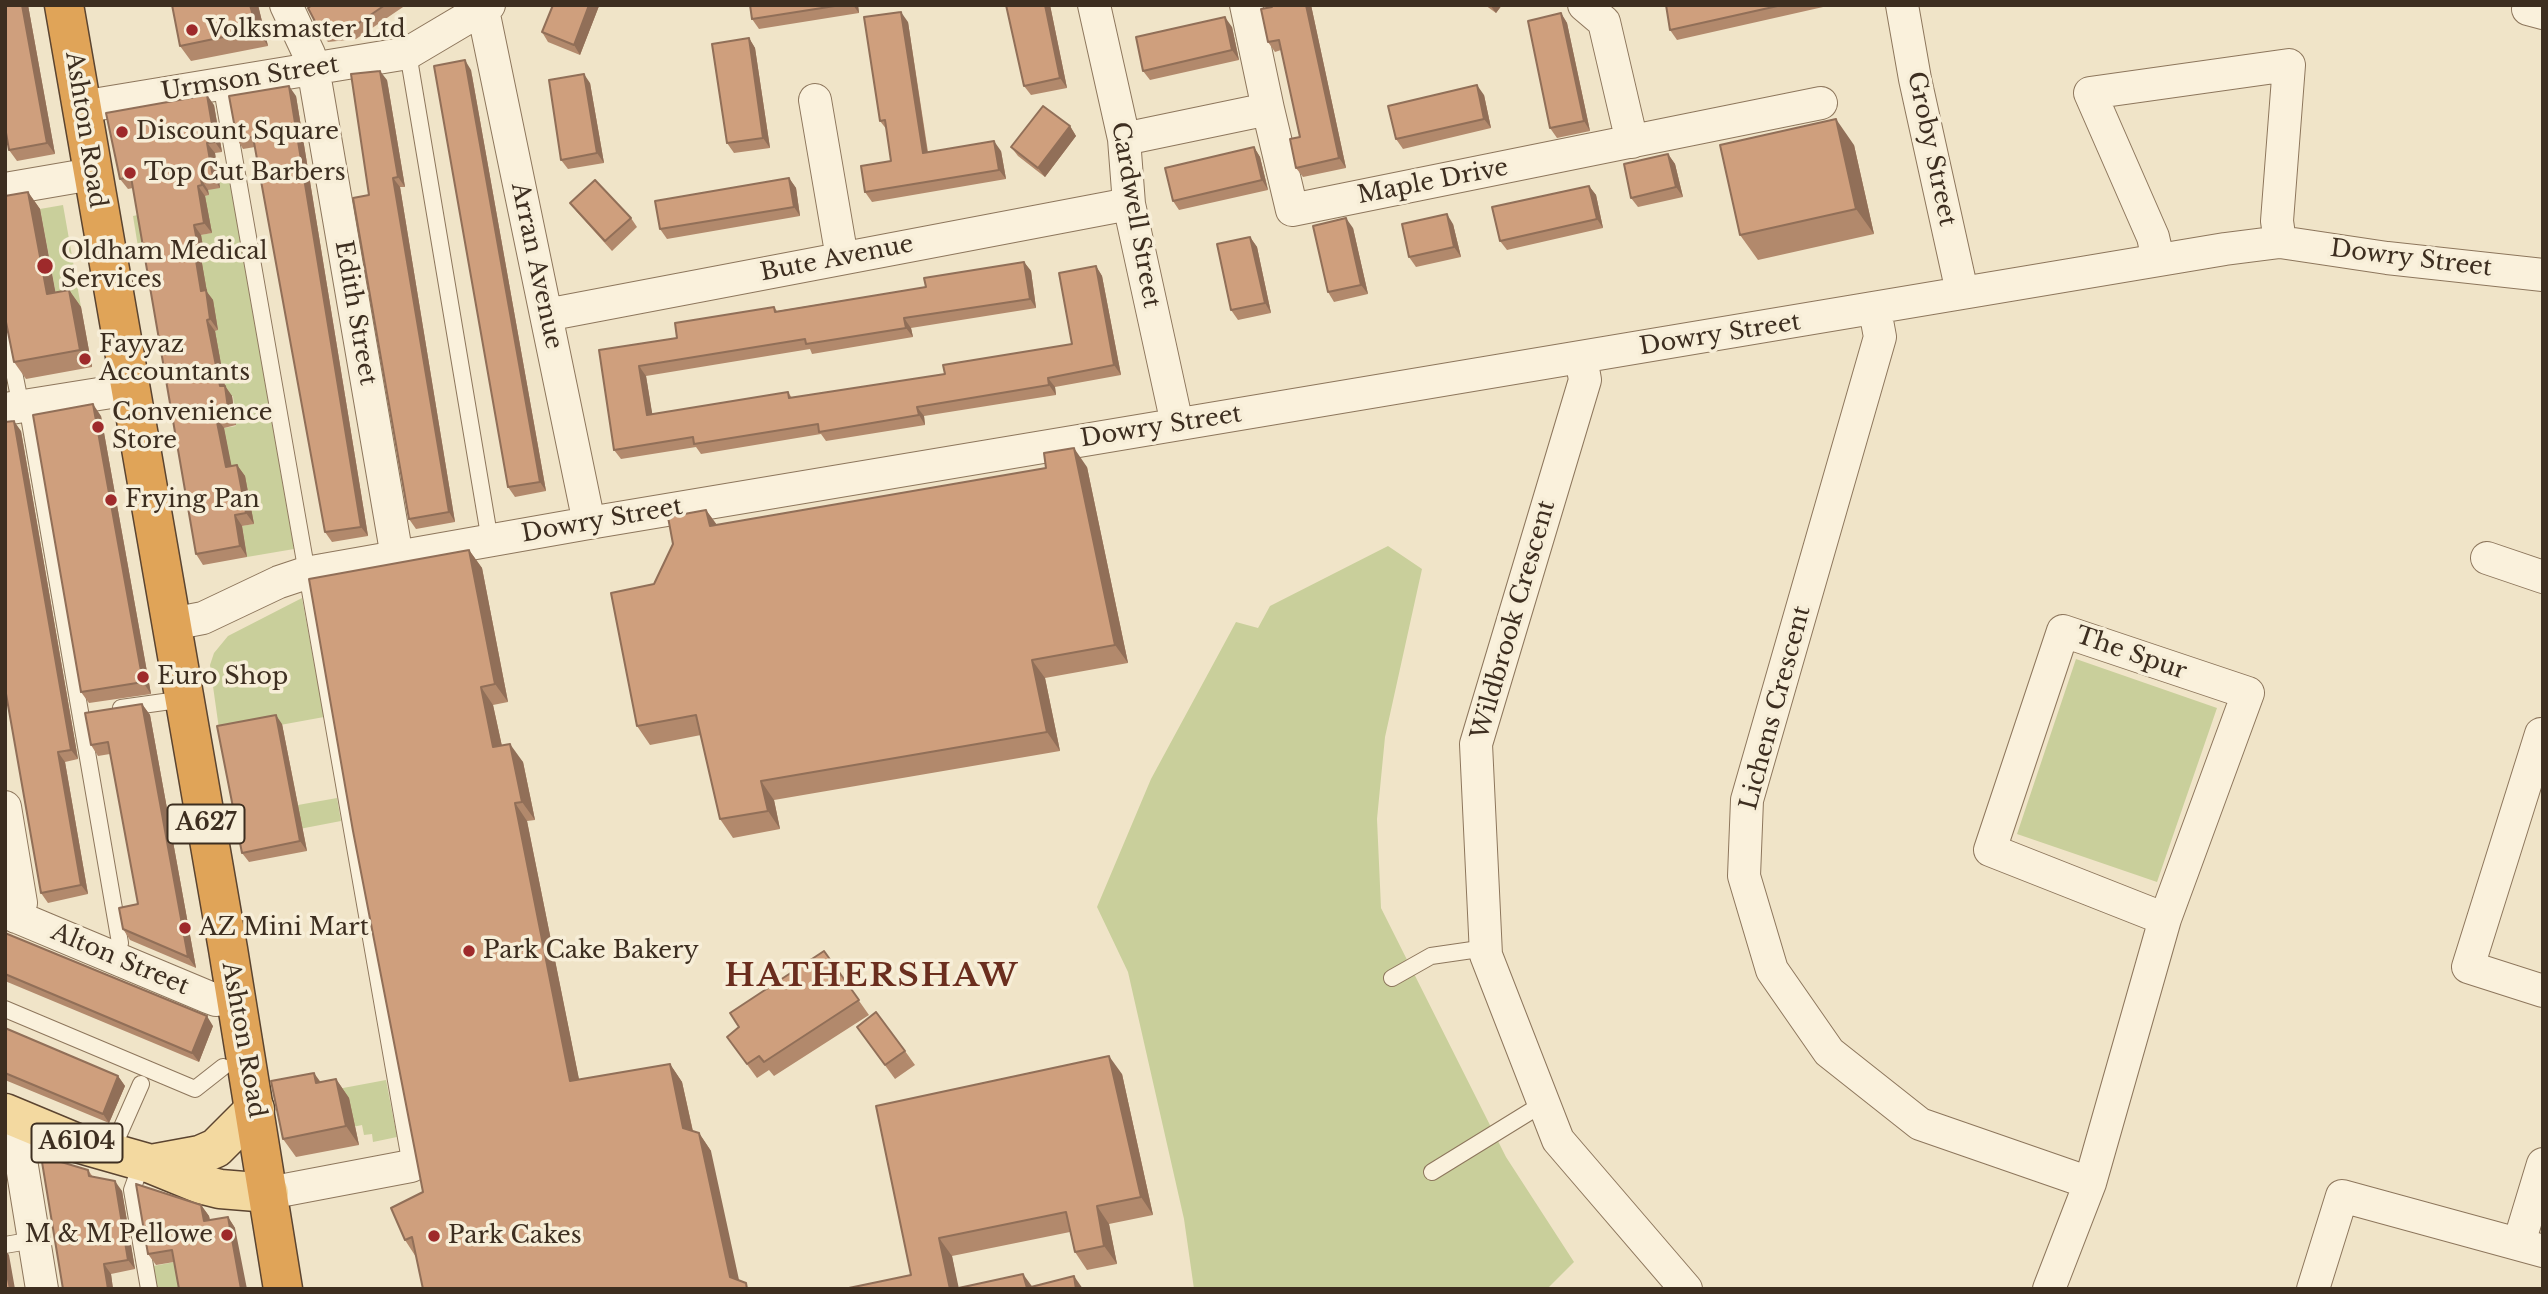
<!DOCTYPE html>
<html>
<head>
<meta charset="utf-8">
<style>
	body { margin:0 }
	#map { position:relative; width:2548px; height:1294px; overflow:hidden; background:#f0e4c8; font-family:"Libre Baskerville",serif }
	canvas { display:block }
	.frame { position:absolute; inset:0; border:7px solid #3d2e20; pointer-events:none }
</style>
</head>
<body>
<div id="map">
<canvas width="2548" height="1294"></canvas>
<div class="frame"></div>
</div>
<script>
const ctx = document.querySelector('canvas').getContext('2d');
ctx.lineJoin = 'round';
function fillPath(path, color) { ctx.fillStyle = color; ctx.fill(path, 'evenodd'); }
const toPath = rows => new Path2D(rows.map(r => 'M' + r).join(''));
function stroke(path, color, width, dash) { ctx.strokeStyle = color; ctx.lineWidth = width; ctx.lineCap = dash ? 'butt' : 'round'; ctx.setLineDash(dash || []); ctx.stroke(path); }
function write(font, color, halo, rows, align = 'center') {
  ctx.font = font + ' "Libre Baskerville",serif'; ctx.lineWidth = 7; ctx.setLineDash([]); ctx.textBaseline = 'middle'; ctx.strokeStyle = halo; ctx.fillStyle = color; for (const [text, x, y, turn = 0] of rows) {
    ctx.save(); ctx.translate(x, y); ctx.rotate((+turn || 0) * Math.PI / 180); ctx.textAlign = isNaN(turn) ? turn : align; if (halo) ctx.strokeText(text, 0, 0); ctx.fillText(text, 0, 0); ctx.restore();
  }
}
const green = toPath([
	[228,172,294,549,247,557,242,526,253,524,233,478,224,428,236,426,221,409,234,406,233,396,227,397,220,359,212,360,207,332,218,330,216,320,201,302,195,263,202,241,139,253,133,216,143,214,149,245,211,233,187,199,209,195,208,190,218,173],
	[63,205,81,307,59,311,40,209],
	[1388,546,1422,569,1385,737,1377,819,1381,908,1506,1157,1574,1262,1547,1289,1194,1289,1184,1219,1128,972,1097,907,1151,779,1236,622,1258,628,1270,606],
	[302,598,324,717,220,736,210,665,214,653,228,636],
	[2076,659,2217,708,2157,882,2017,834],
	[337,798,341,821,289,831,298,805],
	[386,1080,397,1137,373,1142,372,1134,364,1135,362,1125,343,1129,327,1091],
	[180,1261,185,1289,152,1289,148,1267]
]);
const lane = toPath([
	[408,53,490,541],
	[221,83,411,1166],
	[5,327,21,407],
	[27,405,120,943,114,958],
	[121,708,185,699],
	[1392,978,1431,956,1486,948],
	[5,1009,195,1089,223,1067],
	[111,1152,141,1084],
	[142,1162,132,1190,149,1289],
	[1432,1172,1544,1103],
	[5,1245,34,1240]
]);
const street = toPath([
	[286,5,309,54,316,85,397,557],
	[1094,5,1124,139,1129,204,1177,424],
	[1246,5,1268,109],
	[1584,5,1604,22,1632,142],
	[1902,5,1915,79,1962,292],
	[2530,5,2528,9,2543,13],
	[483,10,589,523],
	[815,100,842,258],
	[81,107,408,53,489,5],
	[1124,139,1268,109,1292,210,1821,103],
	[5,189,92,174],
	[2158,259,2153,237,2090,93,2289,65,2277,221,2280,242],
	[1875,310,1880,337,1747,800,1744,876,1772,970,1829,1052,1920,1124,2090,1183],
	[546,315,1129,204],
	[1581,357,1585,380,1476,744,1486,955,1558,1140,1686,1289],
	[5,409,130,389],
	[2487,558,2543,577],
	[172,624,203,618,279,582,306,573,589,523,2225,249,2280,242,2387,258,2543,275],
	[2541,734,2468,967,2543,991],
	[5,807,21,903,16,917],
	[5,912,208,997,216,1000,236,997],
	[26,1122,21,1136,20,1154,42,1289],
	[269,1193,411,1166],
	[2519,1243,2543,1164],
	[2049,1289,2090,1183,2165,919,2248,693,2063,631,1990,850,2165,919],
	[2313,1289,2342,1196,2543,1251]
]);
const primary = toPath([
	[5,1113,77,1143,151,1164,200,1184,220,1189,269,1193],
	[151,1164,200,1155,216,1148,255,1109]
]);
const highway = toPath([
	[64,5,228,949,283,1289]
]);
const wall = toPath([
	[5,5,28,5,55,154,17,161,9,150],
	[258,5,268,46,191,61,180,46],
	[312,5,406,5,356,39,328,42,321,33],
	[553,5,598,5,599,6,580,55,548,42,542,32],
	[750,5,858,5,859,13,759,29,752,19],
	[1050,5,1067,88,1031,95,1024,86],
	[1271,5,1311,5,1346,168,1303,177,1296,168,1300,137,1281,50,1275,52,1268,42],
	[1485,5,1502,5,1496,13],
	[1666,5,1832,5,1677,40,1670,30],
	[1561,13,1567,23,1590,131,1557,138,1550,128],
	[908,22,928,152,1001,151,1006,179,872,202,865,192,891,161,887,130,880,121],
	[1232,27,1239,60,1150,80,1143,71],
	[749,38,755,48,770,148,734,153,727,143],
	[471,70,546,491,515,497,508,487],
	[387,80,405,187,400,187,455,522,416,529,409,519],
	[590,83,604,163,568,169,561,160],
	[1484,95,1491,128,1403,149,1396,139],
	[296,96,368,536,332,542,325,532,255,147,243,149,237,139],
	[214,105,222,152,215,153,220,188,208,190,209,195,205,196,212,233,201,235,204,252,200,252,207,292,213,300,218,330,215,331,225,386,232,396,236,425,224,428,231,466,237,465,245,476,254,524,242,526,247,557,203,565,196,554,133,188,128,189,120,179],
	[1070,126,1076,136,1045,177,1018,156,1011,147],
	[1854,145,1874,234,1758,260,1740,235],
	[1254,147,1260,157,1268,190,1179,210,1173,201],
	[1668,154,1675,164,1683,197,1638,207,1631,198],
	[789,178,796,188,800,216,667,239,660,229],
	[1589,186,1596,195,1603,228,1507,250,1500,241],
	[28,192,40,209,55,292,69,290,81,307,92,367,26,379,14,362],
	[570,203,631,218,637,227,612,251,577,212],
	[1453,224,1461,257,1416,267,1409,257],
	[1353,228,1368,294,1334,302,1328,292],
	[1250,237,1257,247,1271,313,1238,320,1231,310],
	[1024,262,1031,271,1036,308,911,328,913,337,812,354,810,349,646,376,652,414,788,392,792,398,945,374,1072,344,1096,266,1102,276,1121,375,1055,387,1056,395,924,416,925,425,826,441,821,434,701,454,696,447,621,459,614,450,599,350,677,338,774,307,777,311,926,287],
	[101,416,151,694,89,703,81,692],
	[21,431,78,759,65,762,88,894,48,903,41,893],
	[1087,467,1128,663,1045,678,1060,751,774,800,780,829,733,838,720,819,701,735,650,745,637,726,654,584,706,510,717,525],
	[469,550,482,568,508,702,493,705,502,746,523,762,535,820,527,821,579,1080,670,1064,682,1082,693,1131,699,1133,711,1151,416,1257,405,1240,423,1192],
	[142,704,150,715,196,968,130,940,123,929,138,904,110,754,98,756,91,745],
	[282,724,307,851,249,862,242,853],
	[5,933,213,1026,199,1062,5,981],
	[824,951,869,1015,774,1076,769,1070,757,1078,727,1037],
	[857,1027,905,1051,915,1065,895,1079],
	[5,1028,118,1076,125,1086,109,1123,5,1080],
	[1122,1074,1153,1215,1109,1224,1117,1264,1087,1270,1075,1252,1070,1232,952,1256,958,1288,1032,1286,1083,1289,844,1289,911,1275,876,1106],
	[336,1079,349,1098,359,1145,296,1157,283,1139],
	[88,1170,93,1177,122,1191,135,1269,111,1274,113,1289,63,1289],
	[201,1205,209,1216,210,1220,228,1217,235,1228,174,1262,156,1265,148,1254]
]);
const shadedWall = toPath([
	[22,5,28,5,55,154,47,143],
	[250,5,258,5,268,46,257,30],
	[589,5,598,5,599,6,580,55,574,45],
	[853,5,858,5,859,13],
	[1045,5,1050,5,1067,88,1060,78],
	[1306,5,1311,5,1346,168,1339,158],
	[1490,5,1502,5,1496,13],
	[901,12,908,22,929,163,923,153],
	[1561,13,1567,23,1590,131,1584,121],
	[1225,17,1232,27,1239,60,1232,50],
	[749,38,755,48,770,148,763,138],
	[465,60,471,70,546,491,540,482],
	[380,71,387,80,405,187,398,177],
	[584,74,590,83,604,163,597,153],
	[1477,85,1484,95,1491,128,1484,119],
	[289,86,296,96,368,536,361,527],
	[207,95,214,105,222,152,215,142],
	[1836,119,1854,145,1874,234,1856,209],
	[1070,126,1076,136,1045,177,1038,168],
	[994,141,1001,151,1006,179,999,170],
	[207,143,215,153,220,188,213,177],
	[1254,147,1260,157,1268,190,1262,180],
	[1668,154,1675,164,1683,197,1676,187],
	[393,178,400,187,455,522,449,512],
	[789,178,796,188,800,216,794,207],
	[201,179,208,190,209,195,202,185],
	[198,186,205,196,212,233,204,223],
	[1589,186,1596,195,1603,228,1597,219],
	[28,192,40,209,59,311,47,294],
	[1447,214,1453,224,1461,257,1454,247],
	[1346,218,1353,228,1368,294,1361,285],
	[194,225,201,235,204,252,197,241],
	[1250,237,1257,247,1271,313,1265,303],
	[193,242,200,252,207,292,213,300,218,330,210,319,201,291],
	[1024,262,1031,271,1036,308,1030,299],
	[1096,266,1102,276,1121,375,1114,365],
	[69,290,81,307,92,367,80,350],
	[904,318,911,328,913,337,906,328],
	[207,320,215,331,225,386,232,396,236,425,229,415,220,386],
	[639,366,646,376,654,424,647,415],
	[1048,378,1055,387,1056,395,1049,385],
	[93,404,101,416,151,694,143,682],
	[917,407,924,416,925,425,919,415],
	[216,417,224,428,234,478,226,467],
	[14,421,21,431,78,759,71,750],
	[1074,448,1087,467,1128,663,1115,645],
	[237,465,245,476,254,524,246,513],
	[706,510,719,528,710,526],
	[235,515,242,526,247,557,240,546],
	[469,550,482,568,508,702,495,684],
	[1032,660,1045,678,1060,751,1047,732],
	[481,687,493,705,506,765,493,747],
	[142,704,150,715,196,968,188,957],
	[276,715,282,724,307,851,300,841],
	[510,744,523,762,535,820,522,802],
	[58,752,65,762,88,894,81,885],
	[761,781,774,800,780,829,768,811],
	[515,803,527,821,583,1099,570,1081],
	[207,1016,213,1026,199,1062,192,1053],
	[1109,1056,1122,1074,1153,1215,1141,1197],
	[670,1064,682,1082,696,1146,683,1128],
	[314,1073,327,1091,316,1083],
	[118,1076,125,1086,109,1123,103,1114],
	[336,1079,349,1098,359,1145,346,1126],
	[699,1133,711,1151,741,1289,730,1277],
	[115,1181,122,1191,135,1269,128,1260],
	[201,1205,209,1216,212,1232,204,1221],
	[1097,1206,1109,1224,1117,1264,1104,1246],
	[228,1217,235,1228,247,1289,241,1289],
	[939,1238,952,1256,959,1289,950,1289],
	[5,1250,9,1255,15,1289,10,1289,5,1264],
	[104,1264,111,1274,113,1289,108,1289],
	[1023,1274,1034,1289,1027,1289],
	[1074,1276,1083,1289,1076,1289]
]);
const building = toPath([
	[5,5,22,5,47,143,9,150,5,127,5,5],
	[172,5,250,5,257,30,180,46,172,5],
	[312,5,385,5,350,29,321,33,308,8,312,5],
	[553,5,589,5,574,45,542,32,553,5],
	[750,5,841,5,752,19,750,5],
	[1006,5,1045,5,1060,78,1024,86,1006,5],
	[1271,5,1306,5,1339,158,1296,168,1290,139,1300,137,1279,40,1268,42,1261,9,1272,7,1271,5],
	[1666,5,1782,5,1670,30,1666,5],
	[901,12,923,153,994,141,999,170,865,192,861,166,891,161,885,120,880,121,864,17,901,12],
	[1561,13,1584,121,1550,128,1528,21,1561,13],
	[1225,17,1232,50,1143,71,1136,37,1225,17],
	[749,38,763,138,727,143,712,44,749,38],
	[465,60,540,482,508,487,434,66,465,60],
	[380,71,398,177,393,178,449,512,409,519,353,198,369,195,351,74,380,71],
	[584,74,597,153,561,160,549,80,584,74],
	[1477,85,1484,119,1396,139,1388,106,1477,85],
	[289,86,361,527,325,532,253,137,237,139,229,96,289,86],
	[207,95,215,142,207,143,213,177,201,179,202,185,198,186,204,223,194,225,197,241,193,242,201,291,206,290,210,319,207,320,220,386,225,386,229,415,216,417,226,467,237,465,246,513,235,515,240,546,196,554,131,177,120,179,106,113,207,95],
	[1043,106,1070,126,1038,168,1011,147,1043,106],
	[1836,119,1856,209,1740,235,1720,145,1836,119],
	[1254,147,1262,180,1173,201,1165,168,1254,147],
	[1668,154,1676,187,1631,198,1624,164,1668,154],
	[789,178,794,207,660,229,655,201,789,178],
	[595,180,631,218,605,241,570,203,595,180],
	[1589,186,1597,219,1500,241,1492,207,1589,186],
	[28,192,47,294,69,290,80,350,14,362,5,317,5,196,28,192],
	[1447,214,1454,247,1409,257,1402,224,1447,214],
	[1346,218,1361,285,1328,292,1313,226,1346,218],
	[1250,237,1265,303,1231,310,1217,244,1250,237],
	[1024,262,1030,299,904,318,906,328,806,344,805,339,639,366,647,415,788,392,789,398,945,374,943,365,1072,344,1059,273,1096,266,1114,365,1048,378,1049,385,917,407,919,415,819,432,818,424,694,444,693,437,614,450,599,350,677,338,675,323,774,307,775,312,926,287,924,278,1024,262],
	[93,404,143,682,81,692,33,415,93,404],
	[14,421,71,750,58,752,81,885,41,893,5,688,5,422,14,421],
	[1074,448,1115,645,1032,660,1047,732,761,781,768,811,720,819,696,715,637,726,611,593,654,584,673,544,668,517,706,510,710,526,1046,468,1044,453,1074,448],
	[469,550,495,684,481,687,493,747,510,744,522,802,515,803,570,1081,670,1064,683,1128,699,1133,730,1277,746,1283,747,1289,423,1289,412,1237,405,1240,391,1208,423,1192,353,831,309,579,469,550],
	[142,704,188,957,123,929,119,908,138,904,108,742,91,745,85,713,142,704],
	[276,715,300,841,242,853,217,726,276,715],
	[5,933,207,1016,192,1053,5,974,5,933],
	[824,951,859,1000,764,1062,759,1056,747,1064,727,1037,739,1027,730,1013,824,951],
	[876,1012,905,1051,885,1065,857,1027,876,1012],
	[5,1028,118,1076,103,1114,5,1073,5,1028],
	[1109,1056,1141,1197,1097,1206,1104,1246,1075,1252,1066,1212,939,1238,950,1289,844,1289,911,1275,876,1106,1109,1056],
	[314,1073,316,1083,336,1079,346,1126,283,1139,271,1081,314,1073],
	[41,1156,88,1170,89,1176,115,1181,128,1260,104,1264,108,1289,63,1289,41,1156],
	[136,1184,201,1205,204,1221,228,1217,241,1289,179,1289,172,1250,148,1254,136,1184],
	[5,1264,10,1289,5,1289,5,1264],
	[1023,1274,1027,1288,1074,1276,1076,1289,954,1289,1023,1274]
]);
const markers = [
	[192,30,7,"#9e2a2b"],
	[122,132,7,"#9e2a2b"],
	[130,173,7,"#9e2a2b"],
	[45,266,9,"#9e2a2b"],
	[85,359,7,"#9e2a2b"],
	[98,427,7,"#9e2a2b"],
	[111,500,7,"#9e2a2b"],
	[143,677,7,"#9e2a2b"],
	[185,928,7,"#9e2a2b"],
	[469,951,7,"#9e2a2b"],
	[227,1235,7,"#9e2a2b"],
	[434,1236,7,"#9e2a2b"]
];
const shields = [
	[206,824,77],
	[77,1143,91]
];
const shieldNames = [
	["A627",206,824],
	["A6104",77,1143]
];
const poiNames = [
	["Volksmaster Ltd",206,30],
	["Discount Square",136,132],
	["Top Cut Barbers",144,173],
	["Oldham Medical",61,252],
	["Services",61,280],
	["Fayyaz",99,345],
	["Accountants",99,373],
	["Convenience",112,413],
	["Store",112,441],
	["Frying Pan",125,500],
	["Euro Shop",157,677],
	["AZ Mini Mart",199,928],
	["Park Cake Bakery",483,951],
	["M & M Pellowe",213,1235,"right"],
	["Park Cakes",448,1236]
];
const streetNames = [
	["Urmson Street",250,79,-9],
	["Ashton Road",85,130,81],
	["Groby Street",1931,149,78],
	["Maple Drive",1433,182,-11],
	["Cardwell Street",1135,215,80],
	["Bute Avenue",837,259,-11],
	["Dowry Street",2411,259,7],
	["Arran Avenue",536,266,78],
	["Edith Street",355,313,80],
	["Dowry Street",1720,335,-9],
	["Dowry Street",1161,427,-9],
	["Dowry Street",602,521,-10],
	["Wildbrook Crescent",1514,620,-74],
	["The Spur",2131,654,19],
	["Lichens Crescent",1776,708,-75],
	["Alton Street",120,960,23],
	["Ashton Road",243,1040,80]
];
const districtNames = [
	["HATHERSHAW",872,977]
];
fillPath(green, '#c9cf9b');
stroke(lane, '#8d765c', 18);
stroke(street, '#8d765c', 34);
stroke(primary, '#5b4430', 41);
stroke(highway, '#5b4430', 41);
stroke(lane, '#faf1dc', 16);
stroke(street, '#faf1dc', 32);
stroke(primary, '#f3d9a0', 38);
stroke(highway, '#e0a458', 38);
fillPath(wall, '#b2896c');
fillPath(shadedWall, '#916f58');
fillPath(building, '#cf9f7d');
stroke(building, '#916f58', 2);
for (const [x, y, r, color] of markers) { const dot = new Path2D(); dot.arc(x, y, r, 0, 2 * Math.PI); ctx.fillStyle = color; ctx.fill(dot); stroke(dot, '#f7eed8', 2.5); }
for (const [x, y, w] of shields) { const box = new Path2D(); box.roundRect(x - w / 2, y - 19.5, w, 39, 5); ctx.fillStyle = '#f7eed8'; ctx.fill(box); stroke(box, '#3d2e20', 2); }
write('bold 23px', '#3d2e20', null, shieldNames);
write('24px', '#3d2e20', '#f7eed8', poiNames, 'left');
write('24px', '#3d2e20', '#f7eed8', streetNames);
ctx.letterSpacing = '2px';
write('bold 32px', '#6b2e1e', '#f7eed8', districtNames);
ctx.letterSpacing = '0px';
</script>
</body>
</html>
